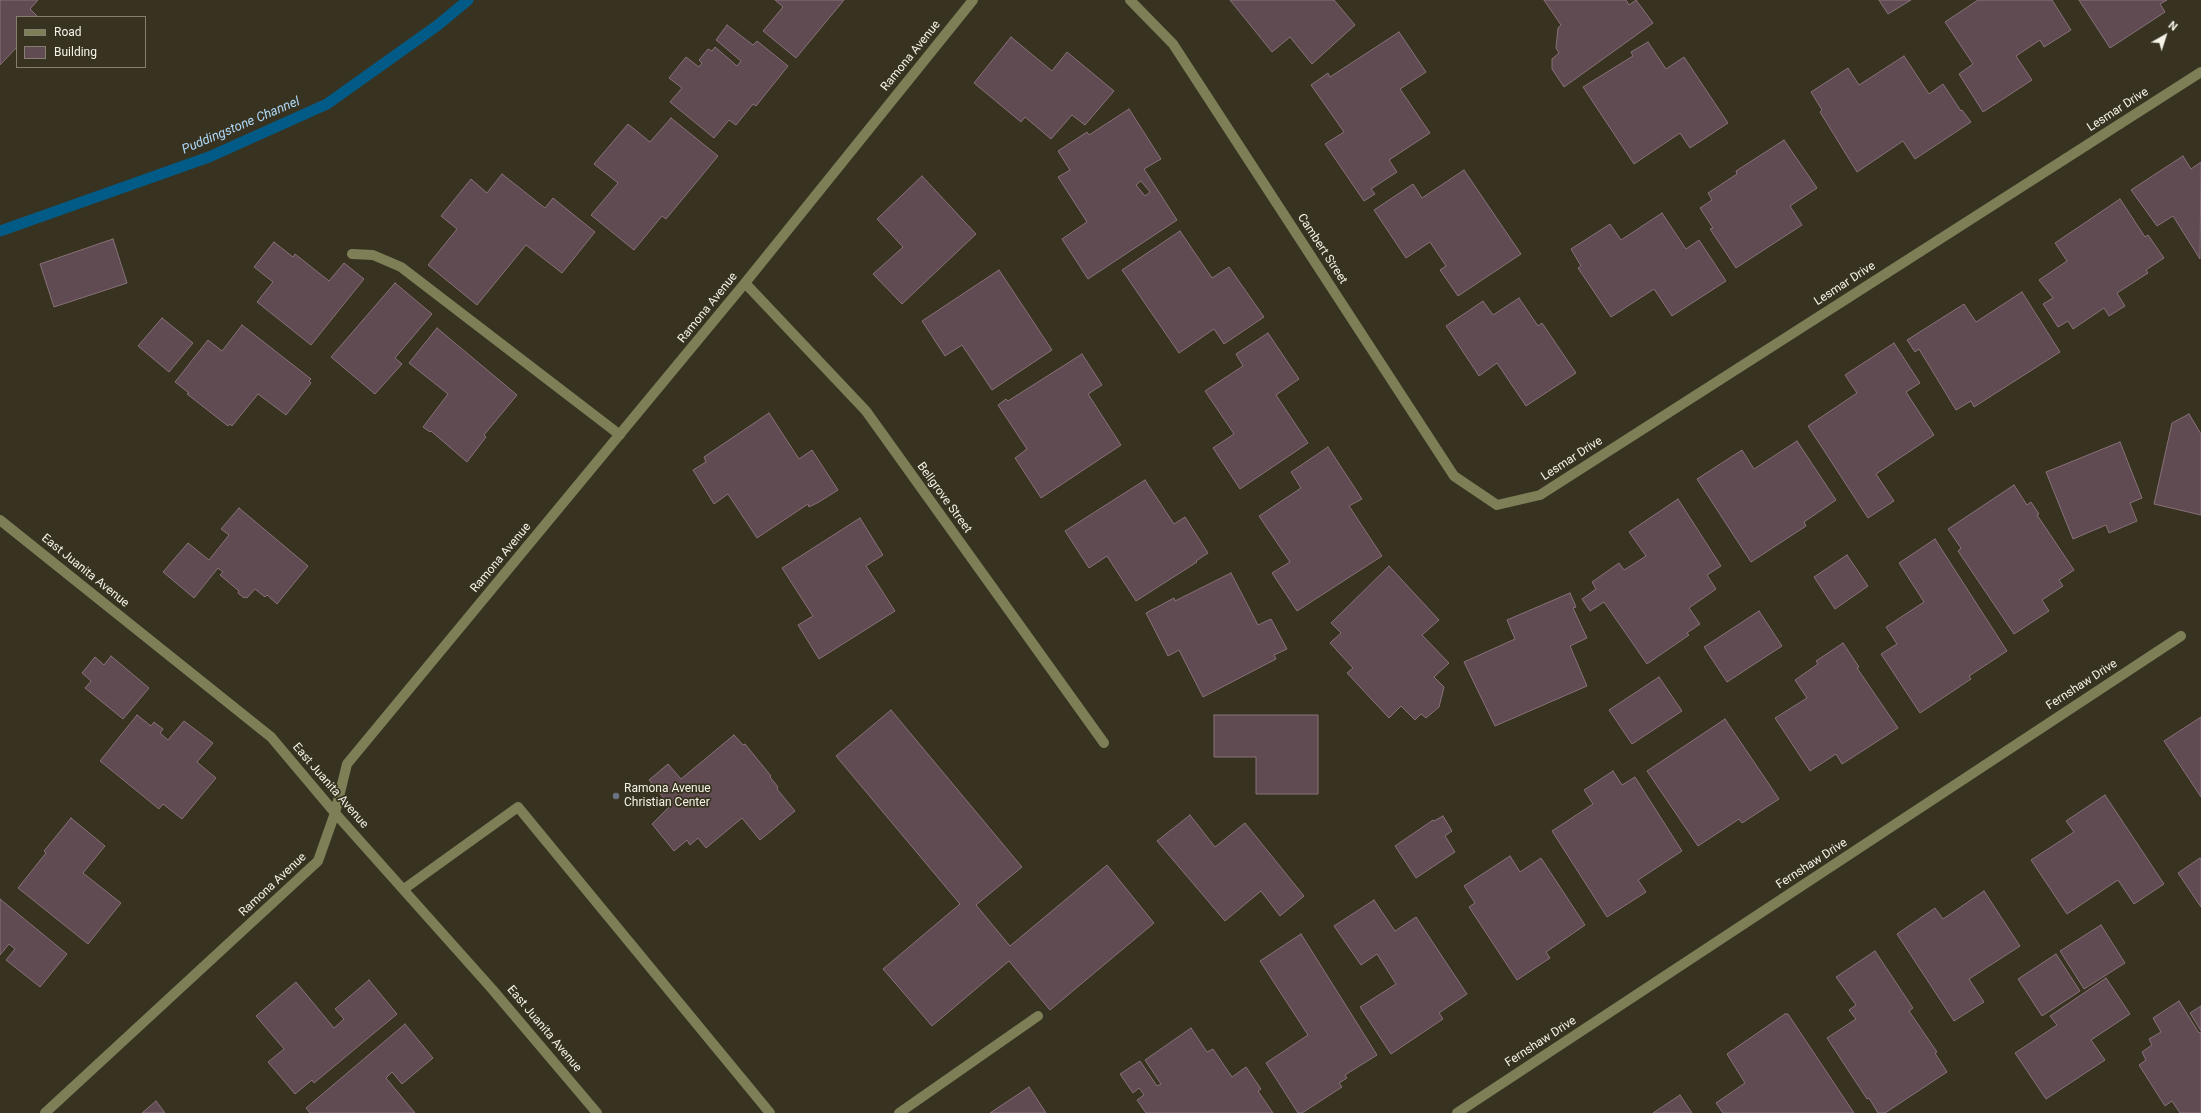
<!DOCTYPE html>
<html>
<head>
<meta charset="utf-8">
<style>
	body { margin:0 }
	#map { position:relative; width:2201px; height:1113px; overflow:hidden; background:#383321; font-family:Roboto,sans-serif }
	canvas { display:block }
	.legend { position:absolute; left:16px; top:16px; width:130px; height:52px; box-sizing:border-box; background:#383321; border:1px solid #847f70; margin:0; padding:5px 7px; list-style:none; font-size:12px; color:#f5f2e7 }
	.legend li { display:flex; align-items:center; gap:8px; height:20px }
	.legend b { width:20px; border:1px solid #847f70 }
	.north { position:absolute; left:2145px; top:16px; width:40px; height:40px; -webkit-text-stroke:3px #383321; paint-order:stroke; rotate:39deg; font-size:11px; font-weight:700; line-height:16px; text-align:center; color:#f5f2e7 }
	.north::after { content:''; display:block; margin:auto; width:14px; height:18px; background:#f5f2e7; clip-path:polygon(50% 0,100% 100%,50% 72%,0 100%) }
</style>
</head>
<body>
<div id="map">
<canvas width="2201" height="1113"></canvas>
<ul class="legend">
<li><b style="height:5px;background:#7e7f57"></b>Road</li>
<li><b style="height:11px;background:#604b52"></b>Building</li>
</ul>
<div class="north">N</div>
</div>
<script>
const ctx = document.querySelector('canvas').getContext('2d');
ctx.lineJoin = 'round';
const toPath = rows => new Path2D(rows.map(r => 'M' + r).join(''));
function stroke(path, color, width, dash) { ctx.strokeStyle = color; ctx.lineWidth = width; ctx.lineCap = dash ? 'butt' : 'round'; ctx.setLineDash(dash || []); ctx.stroke(path); }
function fillPath(path, color) { ctx.fillStyle = color; ctx.fill(path, 'evenodd'); }
function write(font, color, halo, rows, align = 'center') {
  ctx.font = font + ' Roboto,sans-serif'; ctx.lineWidth = 3.5; ctx.setLineDash([]); ctx.textBaseline = 'middle'; ctx.strokeStyle = halo; ctx.fillStyle = color; for (const [text, x, y, turn = 0] of rows) {
    ctx.save(); ctx.translate(x, y); ctx.rotate((+turn || 0) * Math.PI / 180); ctx.textAlign = isNaN(turn) ? turn : align; if (halo) ctx.strokeText(text, 0, 0); ctx.fillText(text, 0, 0); ctx.restore();
  }
}
const stream = toPath([
	[0,231,209,157,327,104,438,25,468,0]
]);
const building = toPath([
	[0,0,38,0,30,9,38,17,17,17,17,47,0,65,0,0],
	[775,0,844,0,796,58,763,31,783,7,775,0],
	[1230,0,1334,0,1355,25,1312,64,1290,37,1272,52,1230,0],
	[1544,0,1626,0,1629,5,1636,0,1653,23,1564,87,1552,69,1552,59,1559,53,1556,48,1558,28,1561,25,1544,0],
	[1879,0,1911,0,1888,14,1879,0],
	[1978,0,2052,0,2071,30,2044,47,2040,40,2016,56,2032,80,1983,112,1959,74,1973,64,1945,22,1978,0],
	[2079,0,2167,0,2160,4,2165,12,2110,48,2079,0],
	[727,25,753,45,757,41,788,66,756,106,753,104,736,125,729,120,714,138,670,102,682,88,669,78,686,57,699,67,702,63,699,60,708,49,712,51,715,47,737,66,741,61,716,40,727,25],
	[1399,32,1426,72,1400,89,1430,133,1389,160,1397,172,1371,189,1375,194,1364,201,1325,144,1344,132,1311,85,1328,73,1330,77,1399,32],
	[1011,37,1052,71,1067,52,1114,91,1085,125,1072,115,1051,139,1025,117,1021,122,974,83,1011,37],
	[1648,42,1666,69,1684,57,1728,123,1690,148,1680,133,1634,164,1583,87,1633,56,1631,52,1648,42],
	[1904,56,1929,94,1943,84,1961,111,1962,110,1971,122,1915,159,1903,141,1857,172,1820,112,1822,110,1811,92,1848,68,1859,85,1904,56],
	[1129,109,1161,159,1144,169,1177,220,1088,279,1062,239,1087,222,1058,177,1070,170,1058,151,1087,132,1089,135,1129,109],
	[1141,181,1150,192,1145,196,1136,185,1141,181],
	[671,118,718,156,666,219,662,216,634,250,591,215,618,183,594,164,628,124,650,142,671,118],
	[1784,140,1817,188,1790,206,1802,225,1736,268,1710,229,1713,228,1700,208,1712,200,1708,193,1737,174,1736,171,1784,140],
	[2183,156,2191,169,2201,162,2200,259,2173,216,2157,226,2131,190,2183,156],
	[1464,170,1521,254,1458,296,1440,270,1446,266,1430,242,1406,258,1374,210,1413,184,1422,198,1464,170],
	[502,174,545,208,553,198,595,232,562,273,526,245,477,305,428,265,457,229,441,216,471,179,487,193,502,174],
	[922,176,976,234,902,304,873,274,903,247,877,219,922,176],
	[2120,199,2145,237,2148,235,2164,258,2146,270,2148,273,2117,293,2125,306,2109,316,2104,308,2073,329,2068,321,2058,327,2043,304,2053,298,2039,280,2067,261,2055,243,2120,199],
	[1662,213,1686,249,1699,240,1726,281,1672,316,1654,289,1611,317,1578,268,1581,266,1571,249,1610,224,1621,240,1662,213],
	[1180,231,1212,278,1229,267,1264,317,1224,344,1214,329,1179,353,1122,270,1180,231],
	[113,239,127,283,54,307,40,264,113,239],
	[274,242,293,257,295,254,329,281,344,263,364,279,311,345,257,302,273,282,254,267,274,242],
	[999,270,1052,350,992,390,962,345,945,356,922,321,999,270],
	[395,283,432,314,395,358,402,364,375,394,331,357,395,283],
	[2022,292,2060,352,1974,407,1971,401,1956,410,1919,349,1915,352,1907,340,1964,304,1976,322,2022,292],
	[1519,298,1538,326,1542,323,1576,373,1526,406,1497,363,1479,376,1446,326,1483,301,1493,315,1519,298],
	[162,318,193,343,169,372,138,346,162,318],
	[242,325,311,379,309,381,311,383,286,415,258,394,232,426,230,424,228,426,187,394,189,393,175,382,208,340,222,351,242,325],
	[437,328,517,395,484,435,486,437,467,462,431,431,430,432,423,427,448,394,409,363,437,328],
	[1268,333,1299,379,1276,395,1308,443,1240,489,1213,448,1234,434,1205,391,1243,366,1236,354,1268,333],
	[1894,343,1920,383,1906,392,1934,435,1876,474,1894,501,1868,518,1808,426,1857,393,1845,375,1894,343],
	[1082,354,1102,385,1088,394,1121,445,1041,498,1015,458,1027,449,998,405,1006,399,1008,401,1082,354],
	[769,413,799,459,812,450,838,490,819,502,809,507,808,504,757,538,728,494,714,504,693,470,706,462,704,457,769,413],
	[2189,414,2201,434,2201,515,2154,504,2172,423,2189,414],
	[1797,441,1836,500,1804,522,1806,526,1751,562,1697,479,1742,450,1754,469,1797,441],
	[2120,442,2142,498,2130,503,2137,521,2109,533,2106,525,2073,539,2046,472,2120,442],
	[1328,447,1362,499,1349,506,1382,556,1297,611,1272,573,1290,562,1259,516,1301,488,1291,472,1328,447],
	[1145,480,1174,524,1185,517,1208,553,1196,561,1197,562,1136,601,1107,556,1089,568,1065,531,1145,480],
	[2014,485,2027,505,2031,502,2039,514,2037,515,2074,570,2059,580,2063,586,2042,600,2049,611,2014,634,1958,551,1961,548,1948,529,2014,485],
	[1678,499,1721,566,1707,575,1716,589,1689,608,1700,624,1687,633,1689,635,1647,664,1604,602,1590,611,1582,599,1596,589,1592,582,1619,563,1624,570,1646,556,1629,532,1678,499],
	[239,508,308,566,277,604,267,595,265,597,255,589,247,598,245,597,244,598,238,593,239,591,220,575,223,572,218,568,194,598,163,572,188,543,209,560,229,535,221,529,239,508],
	[860,518,883,555,866,566,895,611,819,659,798,625,813,616,782,568,860,518],
	[1935,539,2007,651,1969,676,1971,679,1920,713,1881,654,1897,644,1886,627,1924,602,1899,563,1935,539],
	[1847,555,1868,586,1835,609,1814,577,1847,555],
	[1389,566,1439,620,1422,635,1449,663,1434,677,1444,687,1439,707,1426,718,1421,714,1415,720,1401,706,1389,718,1347,673,1353,668,1330,643,1341,633,1331,623,1389,566],
	[1231,573,1258,625,1271,619,1287,649,1274,655,1276,659,1203,697,1179,650,1168,656,1146,613,1174,598,1175,601,1231,573],
	[1570,593,1576,607,1573,608,1587,638,1570,646,1587,686,1495,726,1464,662,1515,639,1507,620,1570,593],
	[1759,611,1782,646,1727,682,1704,647,1759,611],
	[1843,643,1859,667,1857,668,1898,728,1842,764,1836,754,1810,771,1775,718,1807,698,1795,680,1818,664,1816,661,1843,643],
	[111,656,149,688,123,719,85,688,91,681,82,673,95,657,104,665,111,656],
	[1659,677,1682,711,1632,744,1609,710,1659,677],
	[891,710,1022,867,976,905,1010,946,1107,865,1154,923,1050,1010,1009,961,932,1026,883,969,960,904,836,756,891,710],
	[137,715,151,726,154,722,163,729,160,733,168,740,184,721,213,743,197,762,216,778,182,819,163,804,159,809,100,761,137,715],
	[1214,715,1318,715,1318,794,1256,794,1256,757,1214,757,1214,715],
	[2201,717,2201,797,2164,741,2201,717],
	[1725,719,1779,799,1742,823,1739,819,1698,846,1647,771,1725,719],
	[734,735,743,745,745,744,771,776,770,777,778,787,777,789,795,811,760,840,742,818,706,848,698,838,690,845,687,840,674,851,652,824,670,806,649,780,668,764,681,779,734,735],
	[1613,771,1622,785,1635,777,1682,851,1638,880,1646,892,1607,917,1552,831,1593,804,1584,790,1613,771],
	[2105,795,2164,884,2134,904,2118,880,2067,914,2031,860,2074,832,2066,821,2105,795],
	[1190,815,1215,847,1245,823,1304,896,1280,916,1261,891,1225,921,1157,841,1190,815],
	[1443,816,1452,831,1445,836,1455,852,1416,878,1395,846,1433,820,1434,821,1443,816],
	[71,818,105,846,83,873,121,903,88,944,18,888,46,853,44,851,71,818],
	[1510,856,1520,872,1541,858,1585,925,1546,952,1550,958,1517,980,1469,907,1475,903,1464,886,1510,856],
	[2200,858,2201,860,2201,907,2178,873,2200,858],
	[1984,891,2020,946,1969,979,1984,1002,1954,1021,1897,934,1935,908,1943,919,1984,891],
	[0,899,67,954,40,987,6,960,15,949,9,944,0,955,0,899],
	[1374,900,1395,931,1416,917,1467,994,1439,1013,1443,1019,1391,1054,1360,1007,1396,984,1377,954,1361,965,1334,926,1374,900],
	[2101,925,2125,963,2084,989,2060,951,2101,925],
	[1301,934,1377,1055,1345,1075,1347,1078,1339,1083,1342,1087,1302,1113,1298,1113,1266,1063,1308,1035,1260,961,1301,934],
	[1875,951,1913,1008,1909,1011,1937,1052,1935,1053,1947,1072,1885,1113,1878,1113,1869,1098,1867,1099,1827,1038,1856,1019,1849,1010,1856,1005,1836,977,1875,951],
	[2056,954,2080,991,2042,1016,2018,979,2056,954],
	[2106,978,2130,1014,2091,1040,2105,1060,2046,1099,2015,1053,2057,1025,2050,1016,2106,978],
	[369,980,397,1014,314,1083,312,1080,295,1094,268,1062,284,1049,256,1016,296,982,334,1028,344,1019,335,1009,369,980],
	[2179,1001,2199,1033,2201,1032,2201,1113,2180,1113,2172,1101,2165,1106,2139,1065,2146,1060,2142,1052,2152,1045,2149,1039,2161,1032,2153,1018,2179,1001],
	[2201,1006,2201,1031,2190,1013,2201,1006],
	[1785,1014,1788,1014,1854,1113,1723,1113,1716,1103,1745,1083,1727,1054,1785,1014],
	[405,1024,433,1058,402,1084,392,1072,386,1078,415,1113,310,1113,306,1108,405,1024],
	[1191,1028,1207,1052,1213,1049,1232,1077,1246,1067,1261,1089,1258,1091,1273,1113,1146,1113,1137,1100,1144,1095,1139,1088,1133,1093,1120,1074,1140,1061,1157,1086,1161,1084,1145,1060,1191,1028],
	[1029,1087,1046,1113,990,1113,1029,1087],
	[1680,1095,1692,1113,1653,1113,1680,1095],
	[156,1101,165,1113,142,1113,156,1101]
]);
const minor = toPath([
	[1130,0,1173,44,1454,476,1497,505,1540,495,2201,72],
	[352,254,373,255,401,267,620,435],
	[745,283,866,411,1104,743],
	[0,520,271,737,335,813,492,989,597,1113],
	[404,889,518,807,770,1113],
	[45,1113,318,861,335,813,347,764,745,283,973,0],
	[899,1113,1038,1016],
	[1457,1113,2181,636]
]);
const markers = [
	[616,796,4,"#6b7280"]
];
const streetNames = [
	["Ramona Avenue",911,56,-51],
	["Lesmar Drive",2118,110,-33],
	["Cambert Street",1322,249,57],
	["Lesmar Drive",1845,284,-33],
	["Ramona Avenue",708,308,-51],
	["Lesmar Drive",1572,459,-33],
	["Bellgrove Street",944,498,54],
	["Ramona Avenue",501,558,-50],
	["East Juanita Avenue",85,571,39],
	["Fernshaw Drive",2082,685,-33],
	["East Juanita Avenue",330,786,49],
	["Fernshaw Drive",1812,864,-33],
	["Ramona Avenue",273,885,-43],
	["East Juanita Avenue",544,1029,50],
	["Fernshaw Drive",1541,1042,-33]
];
const poiNames = [
	["Ramona Avenue",624,789],
	["Christian Center",624,803]
];
const waterNames = [
	["Puddingstone Channel",241,126,-23]
];
stroke(stream, '#025b86', 11);
fillPath(building, '#604b52');
stroke(building, '#887179', 1);
stroke(minor, '#7e7f57', 10);
for (const [x, y, r, color] of markers) { const dot = new Path2D(); dot.arc(x, y, r, 0, 2 * Math.PI); ctx.fillStyle = color; ctx.fill(dot); stroke(dot, '#383321', 1.5); }
write('12px', '#f5f2e7', '#383321', streetNames);
write('12px', '#f5f2e7', '#383321', poiNames, 'left');
write('italic 13px', '#acd7f6', '#383321', waterNames);
</script>
</body>
</html>
